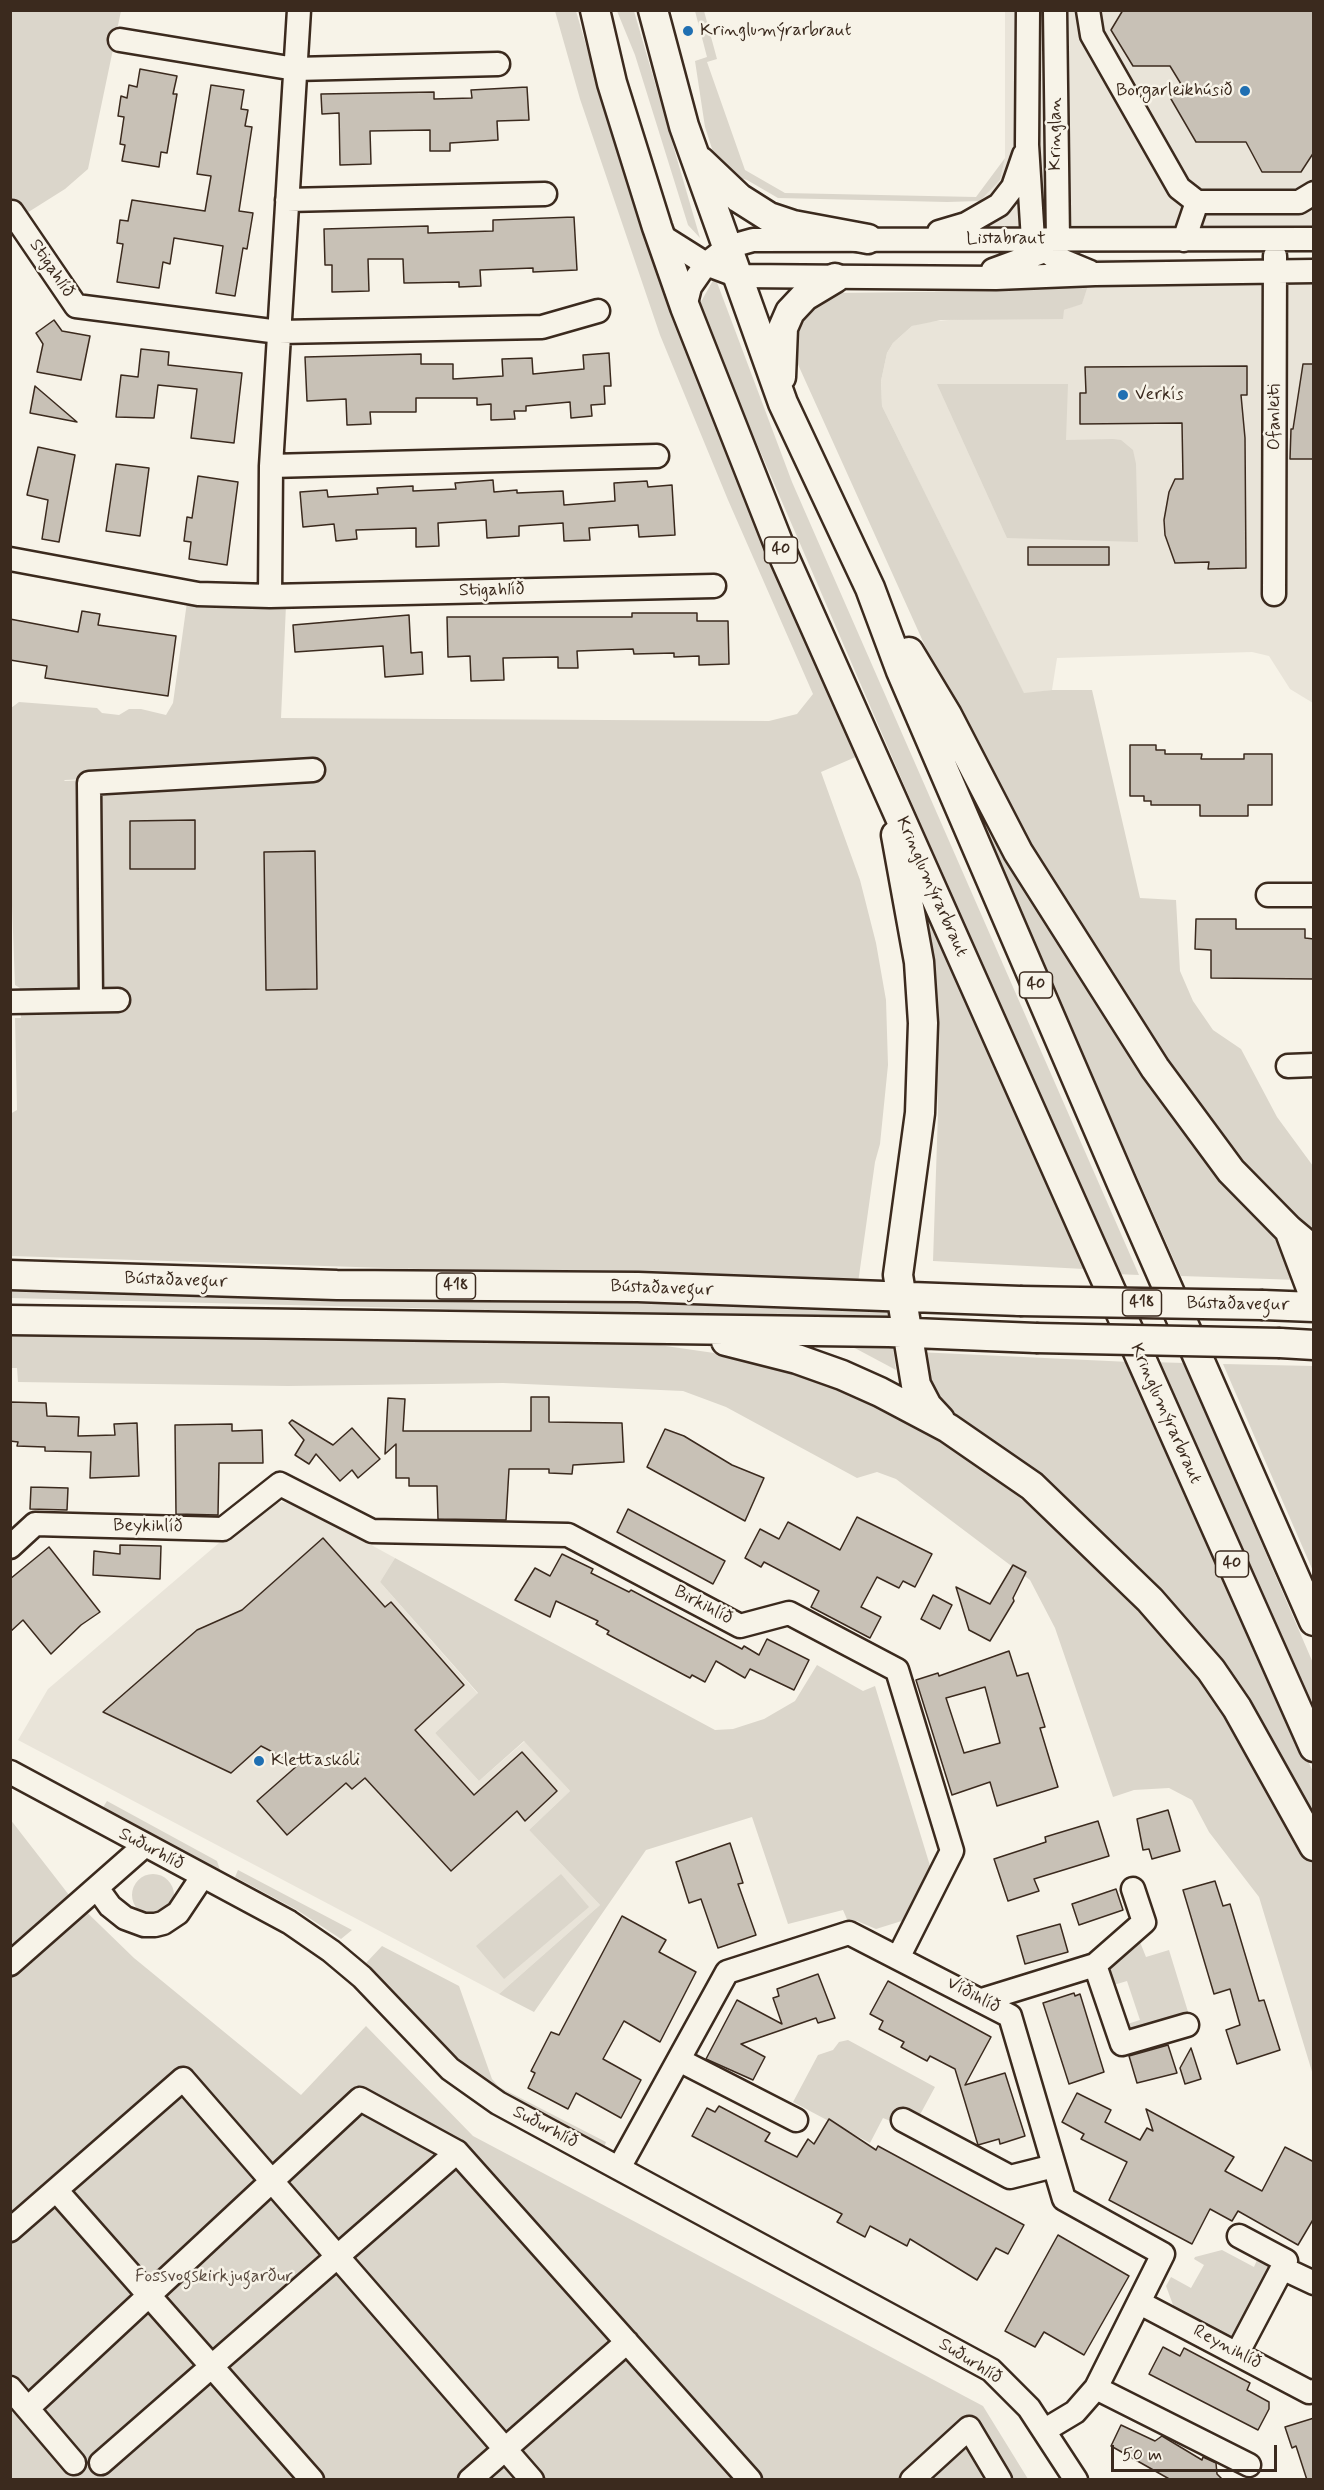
<!DOCTYPE html>
<html>
<head>
<meta charset="utf-8">
<style>
	body { margin:0 }
	#map { position:relative; width:1324px; height:2490px; overflow:hidden; background:#f7f3e8; font-family:Mynerve,sans-serif }
	canvas { display:block }
	.frame { position:absolute; inset:0; border:12px solid #3b2a1e; pointer-events:none }
	.scale { position:absolute; left:1111px; top:2445px; width:166px; height:27px; box-sizing:border-box; border:3px solid #3b2a1e; border-top:0; padding-left:8px; font-size:18px; line-height:21px; white-space:nowrap; color:#3b2a1e; -webkit-text-stroke:4px #f7f3e8; paint-order:stroke }
</style>
</head>
<body>
<div id="map">
<canvas width="1324" height="2490"></canvas>
<div class="frame"></div>
<div class="scale">50 m</div>
</div>
<script>
const ctx = document.querySelector('canvas').getContext('2d');
ctx.lineJoin = 'round';
function fillPath(path, color) { ctx.fillStyle = color; ctx.fill(path, 'evenodd'); }
const toPath = rows => new Path2D(rows.map(r => 'M' + r).join(''));
function stroke(path, color, width, dash) { ctx.strokeStyle = color; ctx.lineWidth = width; ctx.lineCap = dash ? 'butt' : 'round'; ctx.setLineDash(dash || []); ctx.stroke(path); }
function write(font, color, halo, rows, align = 'center') {
  ctx.font = font + ' Mynerve,sans-serif'; ctx.lineWidth = 5; ctx.setLineDash([]); ctx.textBaseline = 'middle'; ctx.strokeStyle = halo; ctx.fillStyle = color; for (const [text, x, y, turn = 0] of rows) {
    ctx.save(); ctx.translate(x, y); ctx.rotate((+turn || 0) * Math.PI / 180); ctx.textAlign = isNaN(turn) ? turn : align; if (halo) ctx.strokeText(text, 0, 0); ctx.fillText(text, 0, 0); ctx.restore();
  }
}
const built = toPath([
	[1005,11,1313,11,1313,249,978,250,980,201,1000,180,1005,158],
	[1088,259,1313,261,1313,703,1290,689,1269,656,1252,652,1057,658,1052,690,1024,694,882,406,881,381,887,353,893,343,912,326,925,322,1064,310,1082,303,1088,286],
	[283,1502,304,1508,395,1558,380,1582,478,1694,435,1733,479,1781,525,1741,570,1791,529,1830,600,1905,499,1994,18,1740,48,1689,254,1513,270,1504]
]);
const green = toPath([
	[11,11,121,11,88,169,65,189,11,223],
	[555,11,576,11,604,107,664,291,858,756,821,772,860,880,876,943,886,1000,888,1065,880,1144,875,1162,858,1283,11,1256,10,1114,17,1110,15,1018,21,1018,20,988,15,985,10,852,11,708,19,702,97,708,102,713,119,715,129,709,141,709,166,715,173,703,187,602,244,608,286,605,281,718,769,721,797,714,813,694,728,500,660,335,580,99],
	[325,768,326,771,64,781,65,780],
	[617,11,634,11,700,238,688,225,635,55],
	[695,11,704,11,717,59,707,62,745,170,785,193,976,197,1005,158,1000,180,980,201,947,202,778,198,747,180,728,175,714,155,705,127,695,61,707,57],
	[715,277,792,482,1139,1275,1115,1274,698,307],
	[1088,286,1082,304,1064,310,1063,319,941,320,912,326,893,343,887,353,881,381,882,406,1024,693,1052,690,1092,690,1140,898,1176,900,1180,971,1193,1001,1213,1030,1241,1049,1277,1117,1313,1166,1313,1238,1219,1145,1013,821,930,657,791,349,790,331,808,303,834,293,1000,291],
	[937,384,1068,384,1066,440,1113,439,1121,440,1133,450,1136,464,1138,542,1007,538],
	[933,715,1191,1145,1287,1245,1299,1280,1181,1276],
	[910,867,1084,1269,933,1261,938,1112,935,1018],
	[10,1288,890,1307,890,1320,11,1298],
	[10,1334,631,1341,728,1355,786,1369,858,1397,940,1436,1034,1509,1132,1593,1185,1657,1246,1742,1313,1862,1313,2075,1259,1897,1209,1832,1192,1800,1169,1788,1134,1790,1113,1797,1055,1628,1030,1580,896,1479,877,1472,857,1478,726,1407,683,1391,503,1383,288,1386,18,1382,17,1368,11,1368],
	[851,1346,893,1348,896,1370],
	[917,1352,1130,1362,1313,1772,1313,1823,1124,1557,1048,1480,966,1421,940,1407],
	[1150,1362,1184,1363,1313,1663,1313,1702,1293,1679],
	[1223,1364,1313,1366,1313,1571],
	[395,1558,715,1730,733,1729,764,1719,795,1701,817,1665,863,1691,875,1686,931,1869,908,1919,876,1929,857,1921,849,1924,843,1910,788,1924,752,1817,646,1850,534,2012,499,1994,600,1905,529,1830,570,1791,524,1741,479,1781,435,1733,478,1693,380,1582],
	[107,1801,217,1861,220,1870,102,1809],
	[10,1819,69,1895,134,1958,301,2095,366,2026,473,2136,983,2406,1028,2479,11,2479],
	[238,1870,352,1930,341,1939,297,1910,235,1877],
	'132 1895a21 21 0 1 1 42 0a21 21 0 1 1-42 0Z',
	[561,1874,589,1907,504,1979,476,1946],
	[1140,1942,1146,1957,1169,1950,1189,2015,1130,2033,1121,2026,1140,2020,1127,1981,1107,1987,1102,1971,1129,1946],
	[382,1946,459,1986,492,2079,499,2087,606,2142,604,2148,479,2076,441,2043,366,1963],
	[848,2040,935,2087,916,2122,900,2125,883,2118,870,2143,793,2102,818,2055,833,2050,839,2042],
	[1222,2250,1254,2267,1260,2253,1271,2257,1275,2272,1242,2333,1226,2339,1176,2313,1166,2286,1171,2277,1191,2288,1204,2265,1194,2259,1195,2257]
]);
const building = toPath([
	[1123,10,1314,10,1314,152,1301,172,1262,172,1246,142,1196,142,1171,99,1181,84,1170,66,1133,66,1111,30,1123,10],
	[140,69,177,76,173,94,177,94,167,153,161,152,159,167,122,161,125,145,120,144,124,117,118,116,121,96,127,98,129,85,137,87,140,69],
	[211,85,244,90,241,109,248,110,245,126,252,127,239,211,253,213,247,249,243,248,235,296,216,293,223,246,174,238,170,264,163,262,159,288,117,282,123,244,117,243,120,220,128,221,132,200,205,211,211,176,197,174,211,85],
	[527,87,529,120,497,121,498,140,450,143,450,151,430,151,430,130,370,131,371,164,340,165,339,113,322,114,321,94,434,92,434,99,472,98,471,90,527,87],
	[574,217,577,270,533,272,533,268,480,270,481,286,459,287,459,282,404,283,403,259,368,259,369,291,332,292,332,265,325,265,324,229,428,226,428,233,493,231,493,220,574,217],
	[54,320,62,331,90,336,81,380,37,372,43,344,36,333,54,320],
	[141,349,169,352,168,365,242,373,234,443,191,438,197,389,158,385,154,418,116,417,121,375,138,377,141,349],
	[609,353,611,386,604,386,605,404,591,405,592,416,571,418,570,402,526,406,526,411,514,411,515,419,491,420,491,404,477,405,477,398,416,398,416,412,370,412,371,424,347,425,346,399,307,401,305,357,421,354,421,364,453,364,453,379,503,376,502,359,532,358,533,374,584,369,583,355,609,353],
	[1303,364,1314,364,1314,459,1290,459,1291,429,1293,429,1303,364],
	[1247,366,1247,395,1241,395,1245,438,1246,568,1208,569,1209,562,1175,563,1165,535,1164,520,1169,492,1175,479,1183,479,1182,423,1080,424,1080,393,1086,393,1085,367,1247,366],
	[35,386,77,422,30,413,35,386],
	[38,447,75,455,59,542,42,539,48,500,27,495,38,447],
	[116,464,149,468,140,536,106,531,116,464],
	[198,476,238,482,227,565,189,559,191,542,184,541,187,517,192,518,198,476],
	[493,480,494,492,517,490,517,493,563,491,564,505,615,501,614,483,647,481,648,487,672,485,675,535,639,537,638,525,589,528,590,540,564,541,563,523,519,526,519,536,487,538,486,520,438,523,439,546,416,547,416,528,356,530,357,539,336,541,334,524,303,527,300,492,327,490,328,497,378,494,377,488,413,486,413,491,456,489,455,483,493,480],
	[1028,547,1109,547,1109,565,1028,565,1028,547],
	[82,611,100,614,98,625,176,636,168,696,45,678,47,666,10,660,10,619,78,632,82,611],
	[632,613,697,613,697,621,728,621,729,664,699,665,699,656,674,657,674,653,634,654,633,649,577,651,578,668,558,668,558,657,503,658,504,680,471,681,470,656,448,657,447,617,632,617,632,613],
	[409,615,411,653,422,652,423,674,385,677,383,646,295,652,293,625,409,615],
	[1130,745,1156,745,1156,750,1165,750,1165,754,1202,754,1201,759,1244,759,1244,754,1272,754,1272,805,1248,805,1248,816,1200,816,1200,805,1151,805,1151,801,1144,801,1144,796,1130,796,1130,745],
	[195,820,195,869,130,869,130,821,195,820],
	[315,851,317,989,266,990,264,852,315,851],
	[1196,919,1236,919,1236,929,1305,929,1305,938,1314,939,1314,979,1211,978,1211,950,1195,949,1196,919],
	[531,1397,549,1397,549,1422,622,1423,624,1462,573,1465,572,1474,549,1473,549,1469,509,1469,506,1520,438,1519,437,1486,409,1486,409,1478,396,1478,396,1444,385,1454,388,1398,405,1399,403,1431,531,1431,531,1397],
	[10,1402,46,1403,47,1416,79,1417,78,1436,115,1435,114,1424,137,1423,139,1476,90,1478,91,1452,45,1451,45,1447,17,1446,18,1442,10,1441,10,1402],
	[292,1420,333,1445,352,1428,380,1459,358,1478,352,1470,340,1481,316,1454,309,1464,295,1455,304,1440,289,1423,292,1420],
	[232,1424,232,1431,262,1430,263,1463,219,1463,218,1515,176,1514,175,1425,232,1424],
	[665,1429,684,1436,732,1465,764,1478,745,1521,647,1467,665,1429],
	[31,1487,68,1488,67,1510,30,1509,31,1487],
	[628,1509,725,1561,713,1584,617,1532,628,1509],
	[857,1517,932,1554,915,1587,903,1581,899,1588,877,1577,861,1607,881,1617,870,1638,811,1607,819,1591,764,1562,761,1567,745,1558,760,1529,779,1539,788,1522,840,1550,857,1517],
	[323,1538,385,1607,391,1602,464,1685,415,1730,474,1795,522,1752,557,1791,525,1821,517,1811,451,1871,365,1778,352,1789,346,1783,287,1835,257,1801,298,1765,261,1746,231,1773,103,1712,197,1630,242,1610,323,1538],
	[120,1545,161,1546,160,1579,93,1575,94,1551,120,1554,120,1545],
	[49,1547,100,1612,81,1625,51,1654,23,1620,10,1632,10,1579,49,1547],
	[562,1554,593,1569,591,1573,629,1592,631,1590,742,1649,744,1646,759,1655,767,1639,809,1660,794,1690,750,1669,745,1678,716,1661,705,1682,692,1675,690,1678,607,1634,609,1631,596,1624,598,1621,556,1601,550,1617,515,1600,535,1568,550,1576,562,1554],
	[1013,1565,1026,1572,1013,1598,1014,1601,990,1641,969,1630,956,1587,990,1604,1013,1565],
	[933,1595,952,1605,940,1629,921,1619,933,1595],
	[1009,1651,1017,1676,1028,1673,1045,1727,1040,1728,1058,1787,997,1806,990,1782,952,1795,916,1680,938,1673,939,1676,1009,1651],
	[985,1687,1000,1743,964,1753,946,1698,985,1687],
	[1168,1810,1180,1851,1152,1859,1149,1849,1143,1850,1137,1819,1168,1810],
	[1098,1821,1109,1856,1034,1879,1039,1891,1008,1901,994,1859,1046,1842,1045,1837,1098,1821],
	[730,1843,743,1883,738,1884,756,1935,718,1948,701,1899,689,1903,676,1862,730,1843],
	[1215,1881,1223,1906,1230,1904,1259,2001,1264,2000,1280,2050,1237,2064,1226,2030,1240,2025,1230,1989,1214,1994,1183,1890,1215,1881],
	[1116,1889,1123,1910,1079,1925,1072,1904,1116,1889],
	[622,1916,666,1940,659,1952,696,1972,660,2042,624,2021,603,2059,641,2080,621,2118,576,2093,568,2109,528,2088,535,2073,531,2071,551,2032,559,2035,622,1916],
	[1060,1924,1068,1952,1025,1964,1017,1936,1060,1924],
	[818,1974,835,2018,818,2023,816,2018,741,2044,765,2057,753,2080,706,2059,737,2000,782,2024,773,1998,779,1996,777,1989,818,1974],
	[888,1981,991,2037,965,2085,1005,2073,1025,2136,1000,2144,999,2139,978,2145,955,2069,930,2056,927,2061,901,2047,904,2042,879,2029,883,2021,870,2014,888,1981],
	[1074,1993,1075,1996,1080,1994,1104,2072,1069,2084,1043,2003,1074,1993],
	[1168,2045,1177,2073,1137,2083,1129,2056,1168,2045],
	[1191,2048,1201,2079,1185,2084,1180,2068,1191,2048],
	[1077,2093,1111,2110,1105,2122,1140,2140,1147,2128,1153,2131,1146,2109,1234,2157,1225,2171,1262,2191,1285,2147,1314,2162,1314,2218,1298,2245,1238,2211,1232,2221,1210,2209,1192,2244,1109,2200,1127,2162,1081,2139,1084,2134,1062,2122,1077,2093],
	[719,2106,770,2133,765,2141,797,2157,808,2139,814,2144,829,2119,876,2150,878,2146,1024,2225,1008,2254,996,2248,977,2280,910,2239,907,2246,870,2226,865,2237,837,2222,842,2214,692,2136,707,2108,715,2112,719,2106],
	[1058,2235,1129,2276,1084,2355,1044,2332,1035,2347,1005,2331,1058,2235],
	[1163,2347,1180,2356,1184,2348,1250,2383,1247,2390,1269,2402,1269,2409,1258,2430,1149,2374,1163,2347],
	[1314,2418,1314,2480,1307,2480,1296,2446,1292,2448,1285,2427,1314,2418],
	[1121,2425,1155,2441,1162,2436,1202,2460,1203,2457,1216,2463,1217,2474,1223,2480,1171,2480,1111,2446,1121,2425]
]);
const minor = toPath([
	[1028,10,1027,145,1033,240,1054,257,1090,272],
	[1088,10,1092,35,1179,188,1197,202],
	[120,40,295,69,498,64],
	[287,200,545,194],
	[12,212,76,306,279,332,542,327,598,311],
	[939,232,966,224,999,205,1013,187,1024,155],
	[660,235,706,264,738,276,996,278,1095,274,1314,271],
	[1184,240,1197,202,1299,202,1314,193],
	[993,270,1045,251,1058,240,1055,10],
	[685,307,690,287,706,264,728,247,753,240,1314,239],
	[271,466,657,456],
	[10,559,198,594,270,596,714,586],
	[1274,594,1275,256],
	[270,596,271,466,299,10],
	[1268,895,1314,895],
	[91,1000,89,783,313,770],
	[10,1002,118,1000],
	[1288,1066,1314,1065],
	[10,1547,35,1524,223,1529,280,1484,372,1531,568,1535,740,1626,789,1613,897,1670,952,1851,898,1958],
	[10,1772,289,1922,331,1951,362,1977,450,2069,498,2103,991,2370,1029,2408,1076,2480],
	[97,1888,110,1906,125,1918,144,1925,155,1925,163,1923,178,1913,202,1877],
	[10,1964,144,1846],
	[1095,1965,1144,1922,1133,1889],
	[982,2000,1095,1965,1122,2044,1187,2025],
	[679,2060,796,2120],
	[903,2120,1010,2177,1054,2166],
	[619,2168,727,1972,849,1933,1010,2016,1064,2199,1163,2254,1096,2388,1075,2412,1045,2430],
	[56,2190,312,2480],
	[10,2230,183,2079,532,2480],
	[1282,2268,1314,2283],
	[1140,2303,1309,2392,1314,2391],
	[1237,2354,1286,2261,1239,2236],
	[10,2388,74,2463],
	[1096,2388,1249,2465],
	[28,2408,360,2099,457,2152,750,2480],
	[101,2463,457,2152],
	[470,2480,627,2342],
	[912,2480,969,2428,1000,2480]
]);
const major = toPath([
	[595,10,612,83,657,227,685,307,781,550,1314,1747],
	[653,10,684,126,783,403,870,588,901,671,1122,1184,1314,1621],
	[700,161,739,198,769,217,793,225,868,239],
	[781,377,783,328,790,312,805,296,835,278],
	[909,652,947,715,1018,852,1155,1068,1231,1171,1289,1230,1314,1251],
	[896,835,919,962,923,1023,920,1113,898,1275,916,1385,927,1406,940,1420],
	[1290,1232,1314,1296],
	[10,1275,337,1285,638,1287,1020,1301],
	[1263,1305,1314,1307],
	[10,1320,889,1332,1036,1338],
	[726,1341,797,1359,842,1375,880,1392,948,1428,1032,1486,1150,1600,1211,1670,1237,1708,1314,1846],
	[1280,1343,1314,1345]
]);
const majorBridge = toPath([
	[1020,1301,1263,1305],
	[1036,1338,1280,1343]
]);
const markers = [
	[688,31,6,"#1f6fb2"],
	[1245,91,6,"#1f6fb2"],
	[1123,395,6,"#1f6fb2"],
	[259,1761,6,"#1f6fb2"]
];
const shields = [
	[781,550,33],
	[1036,985,33],
	[456,1286,39],
	[1142,1303,39],
	[1232,1564,33]
];
const shieldNames = [
	["40",781,550],
	["40",1036,985],
	["418",456,1286],
	["418",1142,1303],
	["40",1232,1564]
];
const poiNames = [
	["Kringlumýrarbraut",700,31],
	["Borgarleikhúsið",1233,91,"right"],
	["Verkís",1135,395],
	["Klettaskóli",271,1761]
];
const streetNames = [
	["Kringlan",1056,134,-90],
	["Listabraut",1006,239],
	["Stigahlíð",51,269,56],
	["Ofanleiti",1275,417,-90],
	["Stigahlíð",492,591,-1],
	["Kringlumýrarbraut",931,887,66],
	["Bústaðavegur",176,1281,2],
	["Bústaðavegur",662,1289,2],
	["Bústaðavegur",1238,1305,1],
	["Kringlumýrarbraut",1165,1414,66],
	["Beykihlíð",148,1527,1],
	["Birkihlíð",703,1606,28],
	["Suðurhlíð",151,1850,28],
	["Víðihlíð",973,1996,28],
	["Suðurhlíð",545,2128,28],
	["Reynihlíð",1227,2348,28],
	["Suðurhlíð",970,2362,32]
];
const parkNames = [
	["Fossvogskirkjugarður",214,2277]
];
fillPath(built, '#e9e4d9');
fillPath(green, '#dbd6cb');
fillPath(building, '#c8c1b6');
stroke(building, '#3b2a1e', 1.5);
stroke(minor, '#3b2a1e', 27);
stroke(major, '#3b2a1e', 33);
stroke(minor, '#f7f3e8', 22);
stroke(major, '#f7f3e8', 28);
stroke(majorBridge, '#3b2a1e', 33, []);
stroke(majorBridge, '#f7f3e8', 28);
for (const [x, y, r, color] of markers) { const dot = new Path2D(); dot.arc(x, y, r, 0, 2 * Math.PI); ctx.fillStyle = color; ctx.fill(dot); stroke(dot, '#f7f3e8', 2); }
for (const [x, y, w] of shields) { const box = new Path2D(); box.roundRect(x - w / 2, y - 13, w, 26, 4.5); ctx.fillStyle = '#f7f3e8'; ctx.fill(box); stroke(box, '#3b2a1e', 1.5); }
write('bold 16px', '#3b2a1e', null, shieldNames);
write('18px', '#3b2a1e', '#f7f3e8', poiNames, 'left');
write('18px', '#3b2a1e', '#f7f3e8', streetNames);
write('18px', '#5b4c41', '#f7f3e8', parkNames);
</script>
</body>
</html>
